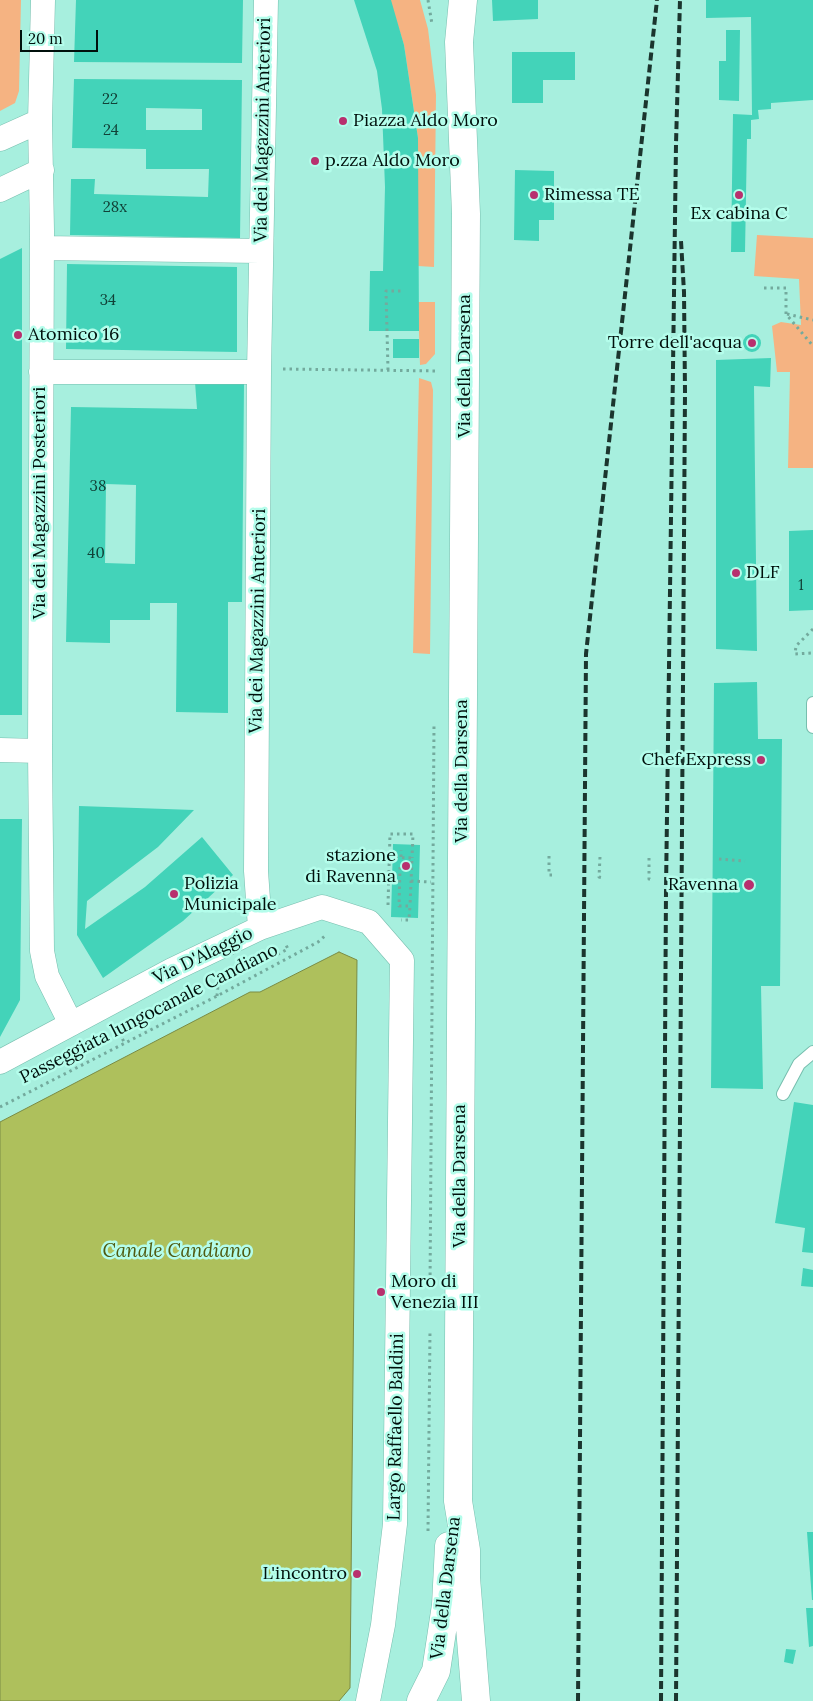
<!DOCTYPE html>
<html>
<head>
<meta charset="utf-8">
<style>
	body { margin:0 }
	#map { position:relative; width:813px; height:1701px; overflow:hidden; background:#a7efde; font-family:Lora,serif }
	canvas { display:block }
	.scale { position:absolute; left:20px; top:30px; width:78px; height:22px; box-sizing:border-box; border:2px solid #00100c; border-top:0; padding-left:6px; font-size:15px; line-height:18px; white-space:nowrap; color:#00100c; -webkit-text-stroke:4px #b4fdeb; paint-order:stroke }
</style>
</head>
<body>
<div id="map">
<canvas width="813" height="1701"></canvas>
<div class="scale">20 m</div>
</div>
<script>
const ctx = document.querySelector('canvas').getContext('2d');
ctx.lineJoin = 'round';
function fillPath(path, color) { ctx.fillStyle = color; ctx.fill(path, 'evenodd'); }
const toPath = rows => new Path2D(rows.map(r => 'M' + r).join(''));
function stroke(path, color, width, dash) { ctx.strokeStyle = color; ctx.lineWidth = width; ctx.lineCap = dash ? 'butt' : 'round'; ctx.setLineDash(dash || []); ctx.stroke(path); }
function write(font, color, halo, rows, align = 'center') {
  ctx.font = font + ' Lora,serif'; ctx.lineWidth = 5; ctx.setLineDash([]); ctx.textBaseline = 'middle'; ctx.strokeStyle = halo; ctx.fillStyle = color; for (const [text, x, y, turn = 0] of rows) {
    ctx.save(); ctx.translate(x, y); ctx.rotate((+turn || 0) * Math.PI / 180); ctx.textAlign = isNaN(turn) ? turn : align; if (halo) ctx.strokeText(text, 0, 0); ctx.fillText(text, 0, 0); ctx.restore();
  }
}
const green = toPath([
	[0,0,21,0,19,91,15,103,0,111],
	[390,0,420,0,428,29,436,95,434,267,418,266,418,138,404,45],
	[757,235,813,238,813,468,788,468,790,372,777,372,772,326,781,322,801,325,799,279,754,276],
	[418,302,435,302,435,354,426,364,420,365],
	[419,378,431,382,433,390,430,654,413,653]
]);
const water = toPath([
	[339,952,357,960,350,1688,339,1701,0,1701,0,1122,250,992,260,992,339,952]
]);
const building = toPath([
	[76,0,243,0,242,63,74,62],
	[354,0,391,0,404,45,418,138,419,331,369,331,370,271,383,271,385,187,382,109,377,71],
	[492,0,538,0,538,19,493,21],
	[706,0,813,0,813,100,771,103,771,109,758,110,759,119,751,120,751,139,747,139,745,252,731,252,733,114,752,115,751,17,706,18],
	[726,30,740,30,739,101,719,100,719,61,726,61],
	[512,52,575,52,575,80,543,80,543,103,512,103],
	[74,79,242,80,240,238,70,235,71,179,95,179,94,194,208,197,209,169,146,169,146,149,72,148],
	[146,108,202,109,202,130,146,130],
	[515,170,554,171,554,220,539,220,539,241,514,240],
	[22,248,22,715,0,715,0,259],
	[67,264,237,267,237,352,66,349],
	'743 343a9 9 0 1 1 18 0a9 9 0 1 1-18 0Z',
	[393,339,419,339,419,358,393,358],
	[771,358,770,387,754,386,757,651,716,649,716,360],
	[195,382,244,383,242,602,228,602,228,713,176,712,177,603,150,603,150,620,110,620,110,643,66,642,71,407,197,409],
	[106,484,136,485,135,564,105,563],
	[813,530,813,610,789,611,789,531],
	[757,682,758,739,782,739,780,986,761,986,763,1089,711,1088,714,683],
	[79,806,194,810,158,847,87,901,85,929,145,887,202,837,233,875,183,921,103,978,77,935],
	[0,819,22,819,20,1000,0,1037],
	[393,844,420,845,418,918,391,917],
	[794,1102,813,1105,813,1253,802,1252,805,1228,775,1223],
	[803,1268,813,1270,813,1287,801,1286],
	[807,1532,813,1532,813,1600,812,1600],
	[806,1608,813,1608,813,1646,809,1647],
	[786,1649,796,1650,793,1664,784,1662]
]);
const path = toPath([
	[428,0,432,24],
	[764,288,786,288,786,314,813,346],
	[787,314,813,320],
	[283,369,439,371],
	[388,370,386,291,401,291],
	[813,629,796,646,795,654,813,653],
	[549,856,549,875,552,875],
	[389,857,412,858,410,906],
	[401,857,401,850],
	[600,857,599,877,603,878],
	[649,858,649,879,652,879],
	[719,859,745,861],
	[400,867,399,906,410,906,409,920,401,920],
	[411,881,431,882],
	[388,905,390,834,413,834,412,858],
	[217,996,218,985,288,949,286,945],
	[117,1027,124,1042],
	[0,1107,217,996,318,942,326,935],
	[430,1288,434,725],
	[428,1531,430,1330]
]);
const lane = toPath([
	[813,703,813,727],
	[783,1094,799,1064,813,1052]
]);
const street = toPath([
	[43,0,40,121,42,231,40,751,42,951,47,976,71,1024],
	[0,139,40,121],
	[0,190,42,170],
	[42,248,260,251],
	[41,372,259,372],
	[0,750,40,751],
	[260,928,256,871,259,372,266,0],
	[0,1062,172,970,260,928,322,907,369,922,402,960,395,1524,383,1625,368,1701]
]);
const secondary = toPath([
	[463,0,459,42,466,214,458,1501,466,1550,466,1578,476,1701],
	[421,1701,436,1671,446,1605,449,1546]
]);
const rail = toPath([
	[578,1701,586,654,657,0],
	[661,1701,666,890,676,144,680,0],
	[676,1701,685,392,684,292,681,241]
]);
const markers = [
	[343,121,5,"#b8306e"],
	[315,161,5,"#b8306e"],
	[534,195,5,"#b8306e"],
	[739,195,5,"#b8306e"],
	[18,335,5,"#b8306e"],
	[752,343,5,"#b8306e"],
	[736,573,5,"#b8306e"],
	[761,760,5,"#b8306e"],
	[406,866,5,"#b8306e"],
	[749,885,6,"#b8306e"],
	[174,894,5,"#b8306e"],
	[381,1292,5,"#b8306e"],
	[357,1574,5,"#b8306e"]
];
const numberNames = [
	["22",110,100],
	["24",111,131],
	["28x",115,208],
	["34",108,301],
	["38",98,487],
	["40",96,554],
	["1",801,586]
];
const poiNames = [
	["Piazza Aldo Moro",353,121],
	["p.zza Aldo Moro",325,161],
	["Rimessa TE",544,195],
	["Ex cabina C",739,214,"center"],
	["Atomico 16",28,335],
	["Torre dell'acqua",742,343,"right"],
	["DLF",746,573],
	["Chef Express",751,760,"right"],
	["stazione",396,856,"right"],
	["di Ravenna",396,877,"right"],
	["Polizia",184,884],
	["Municipale",184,905],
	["Ravenna",738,885,"right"],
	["Moro di",391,1282],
	["Venezia III",391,1303],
	["L'incontro",347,1574,"right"]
];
const streetNames = [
	["Via dei Magazzini Anteriori",263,130,-89],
	["Via della Darsena",465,366,-90],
	["Via dei Magazzini Posteriori",40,503,-90],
	["Via dei Magazzini Anteriori",258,621,-89],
	["Via della Darsena",462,771,-90],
	["Via D'Alaggio",203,956,-26],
	["Passeggiata lungocanale Candiano",149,1014,-27],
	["Via della Darsena",460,1176,-90],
	["Largo Raffaello Baldini",396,1427,-89],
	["Via della Darsena",446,1588,-83]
];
const waterNames = [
	["Canale Candiano",177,1252]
];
fillPath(green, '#f5b382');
fillPath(water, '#aec05c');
stroke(water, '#7a8b44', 1);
fillPath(building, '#43d3b9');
stroke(lane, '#77beae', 14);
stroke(street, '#77beae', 25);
stroke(secondary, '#77beae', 29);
stroke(path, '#73aa9d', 3, [2.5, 4]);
stroke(lane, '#fff', 12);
stroke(street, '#fff', 24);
stroke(secondary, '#fff', 28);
stroke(rail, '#1b352e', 4, [8, 4]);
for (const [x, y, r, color] of markers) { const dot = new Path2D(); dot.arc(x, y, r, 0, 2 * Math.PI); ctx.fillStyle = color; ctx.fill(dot); stroke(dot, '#b4fdeb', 2); }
write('15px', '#114137', null, numberNames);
write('18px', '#00100c', '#b4fdeb', poiNames, 'left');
write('18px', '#00100c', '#b4fdeb', streetNames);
write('italic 19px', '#4f5a10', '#b4fdeb', waterNames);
</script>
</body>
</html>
